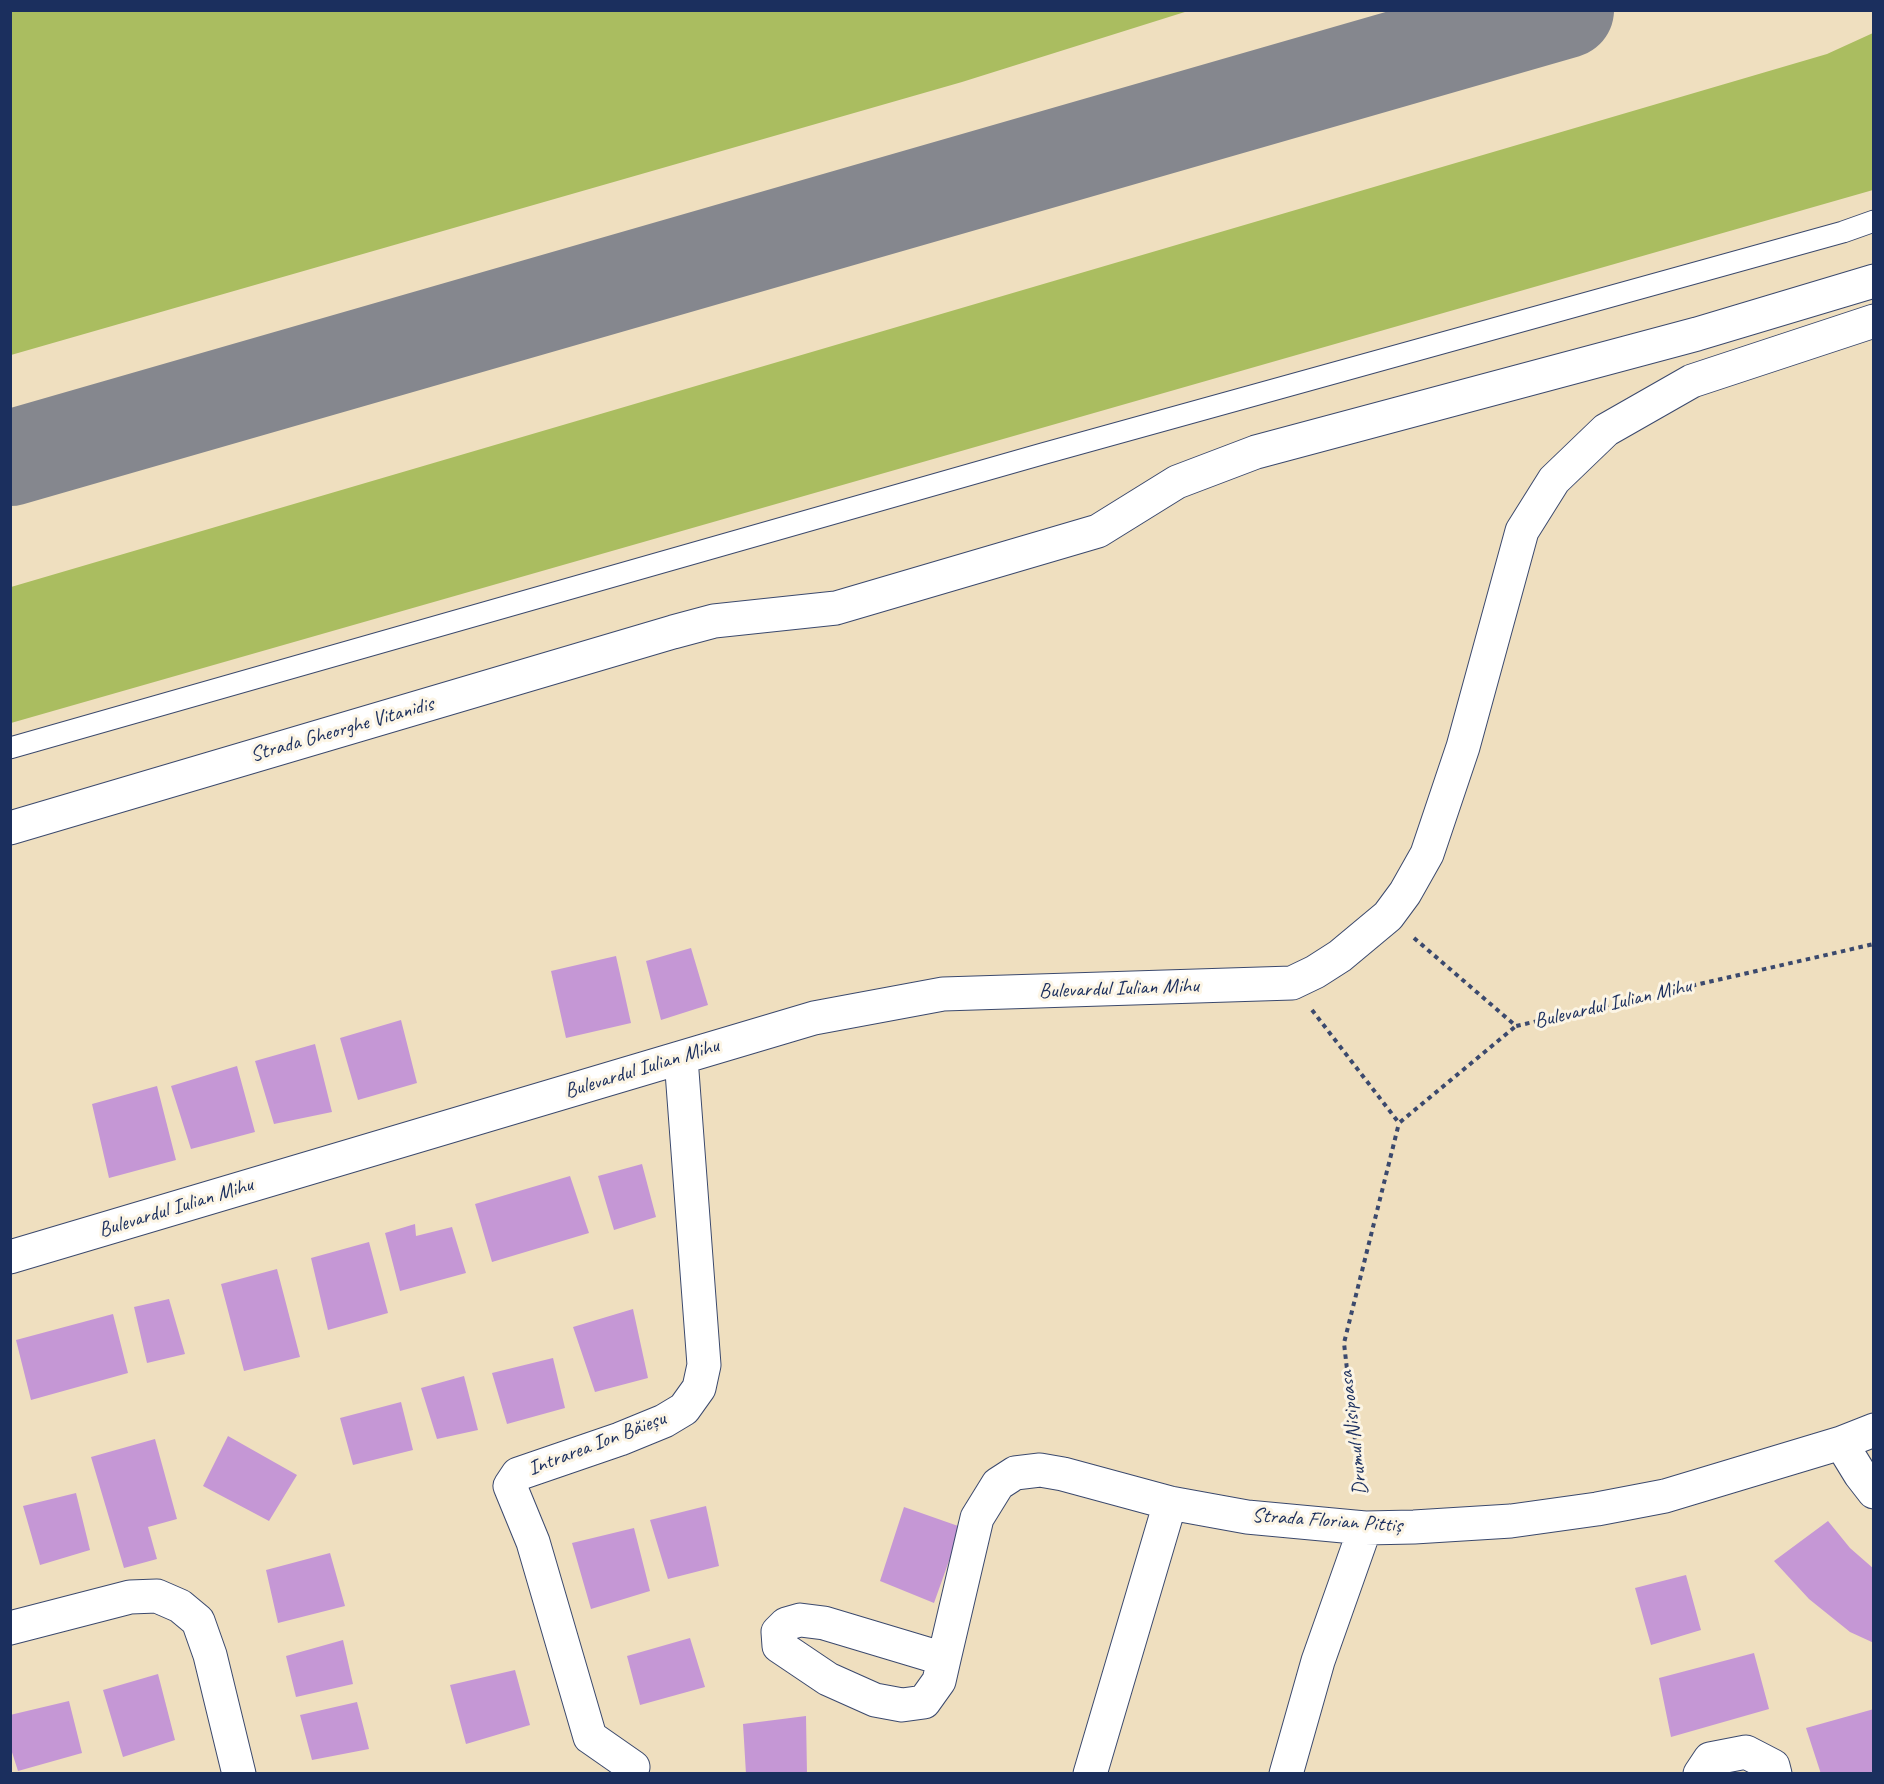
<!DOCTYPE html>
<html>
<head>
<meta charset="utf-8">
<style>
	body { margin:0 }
	#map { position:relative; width:1884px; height:1784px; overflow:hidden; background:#efdfbf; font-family:Caveat,sans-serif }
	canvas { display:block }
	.frame { position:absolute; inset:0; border:12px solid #1b2f5e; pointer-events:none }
</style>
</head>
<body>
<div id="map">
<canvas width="1884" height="1784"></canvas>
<div class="frame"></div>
</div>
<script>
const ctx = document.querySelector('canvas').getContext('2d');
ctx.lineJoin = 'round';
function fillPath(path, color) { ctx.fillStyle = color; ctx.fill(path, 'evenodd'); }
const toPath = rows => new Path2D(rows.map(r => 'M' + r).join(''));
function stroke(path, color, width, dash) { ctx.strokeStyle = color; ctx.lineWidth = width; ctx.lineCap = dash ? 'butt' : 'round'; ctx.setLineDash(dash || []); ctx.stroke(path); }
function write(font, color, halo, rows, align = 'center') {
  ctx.font = font + ' Caveat,sans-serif'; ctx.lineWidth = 6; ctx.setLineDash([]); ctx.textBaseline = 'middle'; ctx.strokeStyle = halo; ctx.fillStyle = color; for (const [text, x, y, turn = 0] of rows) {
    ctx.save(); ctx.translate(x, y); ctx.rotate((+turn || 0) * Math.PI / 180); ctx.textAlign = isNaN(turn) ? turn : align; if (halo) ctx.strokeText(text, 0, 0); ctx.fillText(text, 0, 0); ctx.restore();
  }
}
const green = toPath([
	[11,10,1188,10,1188,11,962,82,11,355],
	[1873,33,1873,190,11,723,11,587,1827,54]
]);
const taxiway = toPath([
	[10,458,1566,10]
]);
const building = toPath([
	[691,948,708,1005,661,1020,646,961],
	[616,956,631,1023,566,1038,551,971],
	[401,1020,417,1083,358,1100,340,1038],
	[315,1044,332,1112,274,1124,255,1061],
	[237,1066,255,1132,191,1149,171,1086],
	[157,1086,176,1160,109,1178,92,1104],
	[642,1164,656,1217,614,1230,598,1176],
	[570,1176,589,1233,492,1262,475,1204],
	[415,1224,416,1236,452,1227,466,1273,400,1291,385,1233],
	[369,1242,388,1313,328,1330,311,1258],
	[277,1269,300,1357,244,1371,221,1284],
	[169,1299,185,1354,147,1363,134,1307],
	[633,1309,648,1378,595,1392,573,1327],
	[113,1314,128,1373,31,1400,16,1340],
	[553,1358,565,1408,507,1424,492,1373],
	[464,1376,478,1430,437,1439,421,1388],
	[401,1402,413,1450,353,1465,340,1418],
	[228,1436,297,1475,269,1521,203,1486],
	[155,1439,177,1519,148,1527,157,1559,124,1568,91,1457],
	[76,1493,90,1550,40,1565,23,1506],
	[706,1506,719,1566,668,1579,650,1520],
	[904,1507,961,1527,934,1603,880,1581],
	[1828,1521,1850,1548,1874,1569,1874,1643,1850,1632,1809,1599,1774,1561],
	[634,1528,650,1591,591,1609,572,1543],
	[330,1553,345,1606,278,1623,266,1570],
	[1686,1575,1701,1630,1651,1645,1635,1588],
	[690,1638,705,1687,640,1705,627,1656],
	[343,1640,353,1684,296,1697,286,1656],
	[1754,1653,1769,1709,1671,1737,1659,1678],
	[515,1670,530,1725,466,1744,450,1685],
	[158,1674,175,1740,123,1757,103,1690],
	[69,1701,82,1753,18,1771,10,1746,10,1715],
	[357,1702,369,1749,312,1760,300,1715],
	[1874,1709,1874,1774,1821,1774,1806,1728],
	[806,1716,807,1774,746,1774,743,1724]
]);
const path = toPath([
	[1414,938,1516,1026,1874,944],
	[1312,1010,1399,1123,1516,1026],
	[1361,1493,1344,1343,1399,1123]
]);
const service = toPath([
	[10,748,1042,454,1843,232,1874,221]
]);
const minor = toPath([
	[10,828,673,632,714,621,836,608,1098,531,1177,482,1256,452,1697,334,1874,281],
	[10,1257,814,1018,943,994,1292,983,1315,972,1340,956,1388,916,1405,893,1427,854,1463,747,1522,531,1554,480,1606,430,1692,381,1874,321],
	[1841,1443,1860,1474,1874,1492],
	[10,1628,130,1597,157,1596,180,1606,198,1621,210,1655,239,1774],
	[944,1659,824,1623,800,1620,786,1624,778,1632,779,1646,828,1679,875,1700,902,1705,924,1702,939,1681,944,1659,977,1518,998,1484,1015,1473,1040,1470,1063,1474,1170,1503,1247,1517,1365,1528,1414,1527,1511,1521,1597,1509,1665,1496,1841,1443,1874,1430],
	[633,1767,590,1737,533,1542,510,1486,518,1474,620,1439,664,1421,684,1409,699,1388,704,1365,681,1058],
	[1090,1774,1170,1503],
	[1286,1774,1318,1661,1365,1528],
	[1700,1774,1710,1759,1746,1752,1773,1766,1775,1774]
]);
const streetNames = [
	["Strada Gheorghe Vitanidis",342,730,-16],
	["Bulevardul Iulian Mihu",1119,989,-2],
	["Bulevardul Iulian Mihu",1613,1004,-13],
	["Bulevardul Iulian Mihu",642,1069,-17],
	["Bulevardul Iulian Mihu",176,1208,-17],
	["Drumul Nisipoasa",1354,1433,-97],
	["Intrarea Ion Băieșu",597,1444,-21],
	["Strada Florian Pittiș",1327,1521,4]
];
fillPath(green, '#aabd60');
stroke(taxiway, '#85878e', 96);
fillPath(building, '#c597d5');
stroke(service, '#3b496d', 23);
stroke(minor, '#3b496d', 35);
stroke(path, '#3b496d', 4, [4.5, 4.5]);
stroke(service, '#fff', 21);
stroke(minor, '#fff', 33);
write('21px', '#1b2f5e', '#fcf5e5', streetNames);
</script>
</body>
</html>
